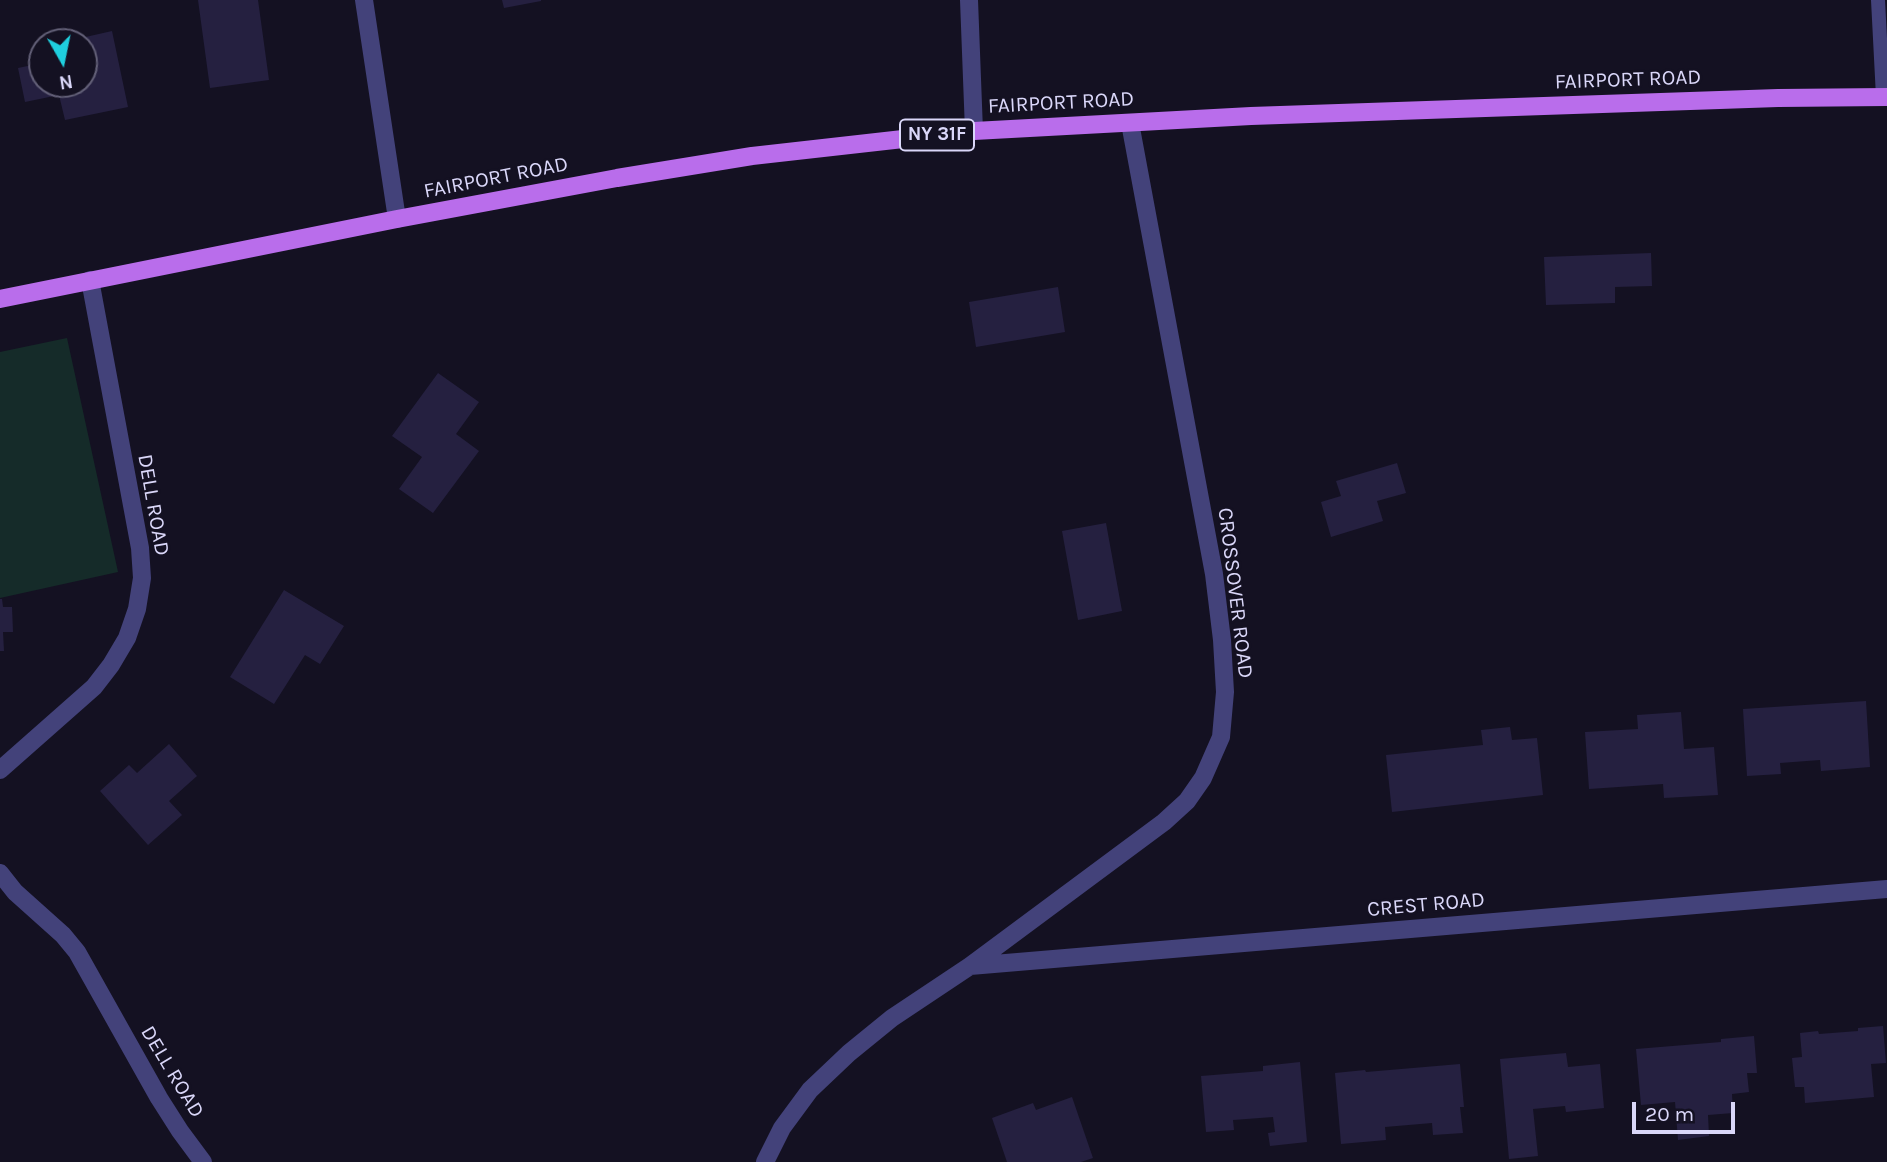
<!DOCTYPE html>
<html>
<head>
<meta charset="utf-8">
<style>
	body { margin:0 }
	#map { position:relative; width:1887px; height:1162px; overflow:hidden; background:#141122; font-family:Karla,sans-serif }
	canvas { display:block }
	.north { position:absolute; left:28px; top:28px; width:70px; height:70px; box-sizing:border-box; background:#141122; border:2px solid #636078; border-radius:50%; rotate:171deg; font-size:19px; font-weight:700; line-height:28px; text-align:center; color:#dad7f9 }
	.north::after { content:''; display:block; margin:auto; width:24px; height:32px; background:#1fcfde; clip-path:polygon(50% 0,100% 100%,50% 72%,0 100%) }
	.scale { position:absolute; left:1632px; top:1102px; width:103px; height:32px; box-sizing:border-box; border:4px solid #dad7f9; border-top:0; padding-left:9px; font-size:21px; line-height:24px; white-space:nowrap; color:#dad7f9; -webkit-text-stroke:5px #141122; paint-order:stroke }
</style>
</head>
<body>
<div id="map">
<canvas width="1887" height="1162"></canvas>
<div class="north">N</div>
<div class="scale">20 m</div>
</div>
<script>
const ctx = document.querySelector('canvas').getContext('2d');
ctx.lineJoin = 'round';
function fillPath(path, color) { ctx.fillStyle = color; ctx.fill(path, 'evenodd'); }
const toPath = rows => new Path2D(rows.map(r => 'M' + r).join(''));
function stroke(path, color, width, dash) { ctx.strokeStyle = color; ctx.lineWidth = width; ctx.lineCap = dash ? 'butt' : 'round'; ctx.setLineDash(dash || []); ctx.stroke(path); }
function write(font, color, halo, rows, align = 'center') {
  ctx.font = font + ' Karla,sans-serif'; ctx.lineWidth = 5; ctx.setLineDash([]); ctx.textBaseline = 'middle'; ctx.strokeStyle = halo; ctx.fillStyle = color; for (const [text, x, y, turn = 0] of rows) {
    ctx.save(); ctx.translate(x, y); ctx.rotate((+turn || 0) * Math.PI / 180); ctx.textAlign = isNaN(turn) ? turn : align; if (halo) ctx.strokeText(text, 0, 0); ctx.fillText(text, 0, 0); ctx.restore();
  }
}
const green = toPath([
	[67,338,118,572,0,598,0,352]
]);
const building = toPath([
	[198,0,258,0,269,80,210,88],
	[502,0,541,0,541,1,504,8],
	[112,31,128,107,65,120,59,95,25,102,18,68,42,63,42,84,84,84,84,42,68,41],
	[1651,253,1652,286,1615,287,1615,303,1546,305,1544,257],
	[1058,287,1065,332,976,347,969,302],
	[438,373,479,402,456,434,479,451,433,513,399,489,422,457,392,436],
	[1397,463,1406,493,1377,501,1383,521,1331,537,1321,502,1341,496,1336,481],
	[1106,523,1122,611,1078,620,1062,531],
	[284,590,344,626,320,664,305,655,274,704,230,677],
	[0,599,2,599,3,607,12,607,13,632,3,632,4,651,0,651],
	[1866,701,1870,767,1821,771,1820,760,1780,763,1781,774,1747,776,1743,709],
	[1681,712,1684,749,1714,747,1718,795,1664,798,1663,784,1589,789,1585,732,1638,729,1637,715],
	[1510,727,1512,740,1537,738,1543,795,1392,812,1386,755,1483,745,1481,730],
	[169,744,197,776,169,801,182,815,148,845,100,791,129,765,137,773],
	[1883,1026,1886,1063,1871,1064,1874,1097,1805,1103,1804,1087,1795,1087,1792,1058,1802,1057,1800,1033,1818,1031,1819,1034,1858,1031,1858,1028],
	[1754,1036,1757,1073,1747,1073,1749,1092,1732,1094,1733,1113,1708,1115,1709,1136,1678,1140,1675,1102,1641,1105,1636,1049,1721,1042,1721,1039],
	[1566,1053,1568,1067,1600,1064,1604,1108,1566,1112,1565,1106,1533,1109,1538,1156,1509,1159,1500,1059],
	[1300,1062,1307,1142,1270,1146,1268,1133,1275,1132,1273,1117,1233,1120,1234,1130,1206,1132,1201,1076,1263,1071,1263,1066],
	[1460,1064,1464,1107,1460,1107,1463,1133,1433,1135,1432,1123,1385,1127,1386,1140,1341,1144,1335,1073,1365,1070,1366,1072],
	[1072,1097,1093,1158,1081,1162,1007,1162,992,1118,1033,1103,1036,1110]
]);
const lane = toPath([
	[1878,0,1883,97]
]);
const street = toPath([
	[364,0,397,219],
	[969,0,974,131],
	[0,770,94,687,111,665,127,638,137,609,142,578,140,548,90,280],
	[0,873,15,892,63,935,77,952,159,1098,180,1131,203,1162],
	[970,966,1887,889],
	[765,1162,782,1128,810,1090,849,1053,892,1018,970,966,1164,822,1187,801,1203,778,1221,737,1225,692,1222,640,1214,574,1130,123]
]);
const primary = toPath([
	[0,299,397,219,617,178,752,156,974,131,1251,116,1778,98,1887,97]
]);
const shields = [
	[937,135,74]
];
const shieldNames = [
	["NY 31F",937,135]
];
const streetNames = [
	["FAIRPORT ROAD",1628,80,-2],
	["FAIRPORT ROAD",1061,103,-3],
	["FAIRPORT ROAD",496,178,-11],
	["DELL ROAD",153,505,80],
	["CROSSOVER ROAD",1235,593,83],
	["CREST ROAD",1426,905,-5],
	["DELL ROAD",172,1072,59]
];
fillPath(green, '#152b29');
fillPath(building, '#252040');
stroke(lane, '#43427a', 14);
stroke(street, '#43427a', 18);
stroke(primary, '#b96deb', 18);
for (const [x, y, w] of shields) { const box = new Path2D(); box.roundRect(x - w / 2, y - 15.5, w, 31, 5); ctx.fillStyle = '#141122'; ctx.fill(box); stroke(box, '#dad7f9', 2); }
write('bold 19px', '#dad7f9', null, shieldNames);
write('21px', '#dad7f9', '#141122', streetNames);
</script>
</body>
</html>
